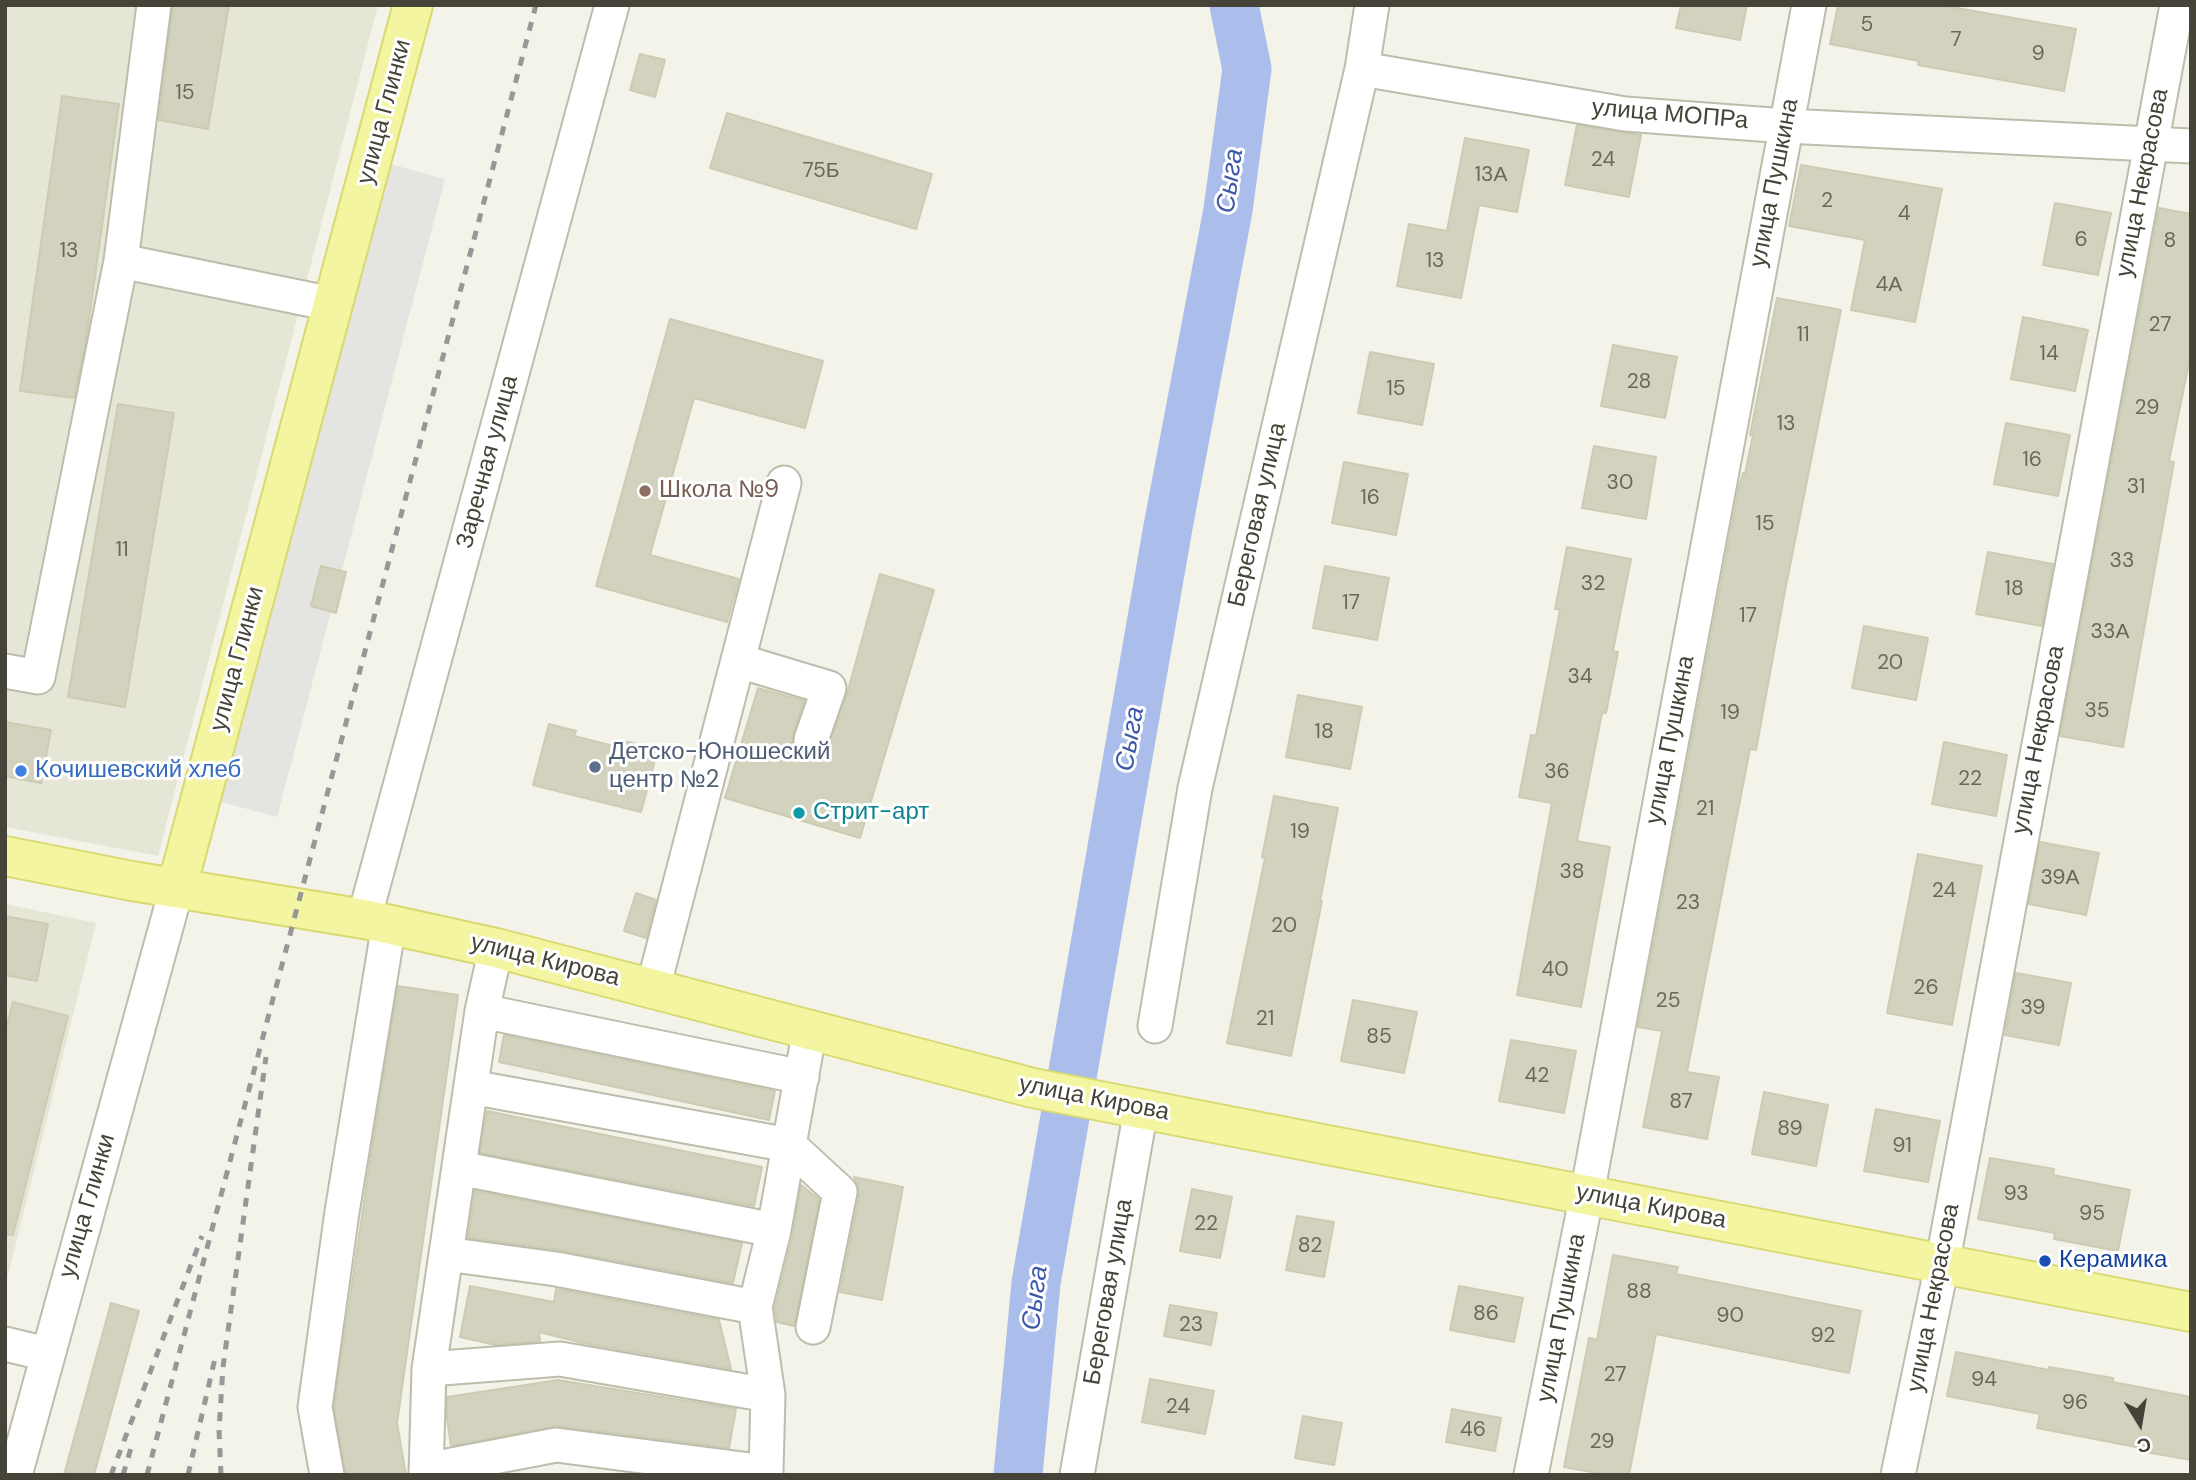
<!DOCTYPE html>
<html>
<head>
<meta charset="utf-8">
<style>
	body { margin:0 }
	#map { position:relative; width:2196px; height:1480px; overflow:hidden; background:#f3f3e9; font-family:"DM Sans",sans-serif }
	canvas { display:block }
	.frame { position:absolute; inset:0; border:7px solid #464438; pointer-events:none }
	.north { position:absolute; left:2105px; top:1389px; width:70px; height:70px; -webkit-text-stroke:5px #fff; paint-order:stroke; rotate:169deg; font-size:19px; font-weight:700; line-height:28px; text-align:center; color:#464438 }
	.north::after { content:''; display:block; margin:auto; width:24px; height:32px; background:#464438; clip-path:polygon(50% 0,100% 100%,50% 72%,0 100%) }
</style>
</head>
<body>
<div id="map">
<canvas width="2196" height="1480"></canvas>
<div class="frame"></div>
<div class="north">С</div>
</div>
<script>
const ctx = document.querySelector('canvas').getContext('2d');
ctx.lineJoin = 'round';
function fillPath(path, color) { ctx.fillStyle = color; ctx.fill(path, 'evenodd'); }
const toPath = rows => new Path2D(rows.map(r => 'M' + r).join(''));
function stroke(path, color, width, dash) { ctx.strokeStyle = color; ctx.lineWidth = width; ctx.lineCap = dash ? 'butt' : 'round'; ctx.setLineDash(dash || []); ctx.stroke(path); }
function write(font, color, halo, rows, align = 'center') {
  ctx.font = font + ' "DM Sans",sans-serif'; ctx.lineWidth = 6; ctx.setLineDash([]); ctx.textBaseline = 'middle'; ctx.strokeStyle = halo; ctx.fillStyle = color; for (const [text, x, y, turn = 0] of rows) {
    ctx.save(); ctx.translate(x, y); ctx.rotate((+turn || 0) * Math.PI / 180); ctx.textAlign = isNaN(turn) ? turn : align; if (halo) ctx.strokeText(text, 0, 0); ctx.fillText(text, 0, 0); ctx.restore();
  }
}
const residential = toPath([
	[5,5,378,5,158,856,5,827],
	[5,904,96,923,5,1287]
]);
const parking = toPath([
	[386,163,445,179,277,817,218,801]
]);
const river = toPath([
	[1018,1475,1036,1283,1168,527,1228,210,1247,69,1234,5]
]);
const building = toPath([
	[173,5,229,5,208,129,159,120,173,5],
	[1681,5,1747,5,1740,40,1676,28,1681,5],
	[1838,5,1940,5,2076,29,2064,91,1918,65,1919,61,1830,44,1838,5],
	[640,54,665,60,655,97,630,90,640,54],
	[62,96,119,104,86,340,74,398,20,391,62,96],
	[727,113,932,174,916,229,710,168,727,113],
	[1577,125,1641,135,1629,197,1565,185,1577,125],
	[1465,138,1529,150,1517,212,1479,205,1461,298,1397,286,1409,224,1447,231,1465,138],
	[1801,165,1942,189,1915,322,1851,310,1865,240,1789,226,1801,165],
	[2055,203,2111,213,2098,275,2043,265,2055,203],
	[2159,208,2191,214,2191,363,2189,363,2169,461,2174,462,2123,747,2060,736,2159,208],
	[1777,298,1841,310,1785,591,1756,750,1750,749,1687,1072,1719,1077,1707,1139,1643,1127,1662,1031,1638,1027,1739,487,1743,473,1745,474,1753,435,1750,435,1777,298],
	[2023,317,2088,330,2075,391,2011,379,2023,317],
	[670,319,823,361,805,428,694,398,650,555,739,579,727,622,596,586,670,319],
	[1613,345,1677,357,1665,418,1601,406,1613,345],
	[1370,352,1434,364,1422,425,1358,413,1370,352],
	[118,404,174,413,125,707,68,697,118,404],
	[2006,423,2070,435,2058,496,1994,484,2006,423],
	[1594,446,1656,457,1646,519,1582,508,1594,446],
	[1344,462,1408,474,1396,535,1332,523,1344,462],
	[1567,547,1631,559,1613,651,1618,652,1606,713,1602,713,1577,841,1610,847,1581,1007,1517,995,1552,803,1519,797,1531,735,1536,736,1560,610,1555,609,1567,547],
	[1988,552,2053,564,2042,626,1976,614,1988,552],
	[321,566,346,572,336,613,311,606,321,566],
	[1325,566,1389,578,1377,640,1313,628,1325,566],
	[880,574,934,590,860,838,725,798,758,688,804,701,793,734,792,744,797,753,805,758,815,759,824,754,829,746,847,694,880,574],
	[1864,626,1928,638,1916,700,1852,688,1864,626],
	[1298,695,1362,707,1350,769,1286,757,1298,695],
	[5,722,51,730,41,783,5,776,5,722],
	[549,724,576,731,574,736,622,748,624,741,658,749,641,812,533,785,549,724],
	[1944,742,2007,755,1996,816,1932,804,1944,742],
	[1274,796,1338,808,1320,901,1322,901,1291,1056,1227,1043,1265,858,1262,857,1274,796],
	[2040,842,2099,853,2086,915,2029,904,2040,842],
	[1918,854,1982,866,1952,1025,1887,1013,1918,854],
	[636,893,656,900,646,938,624,931,636,893],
	[5,916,48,924,37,981,5,975,5,916],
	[2016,973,2071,983,2059,1045,2005,1035,2016,973],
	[398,986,458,995,397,1423,406,1475,346,1475,334,1407,369,1168,398,986],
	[1353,1000,1417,1012,1404,1073,1341,1061,1353,1000],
	[13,1002,68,1016,13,1235,5,1234,5,1031,13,1002],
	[504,1035,775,1091,769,1120,499,1062,504,1035],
	[1511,1040,1576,1051,1564,1113,1499,1101,1511,1040],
	[1764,1092,1828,1105,1816,1166,1752,1154,1764,1092],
	[1876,1109,1940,1121,1928,1182,1864,1171,1876,1109],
	[487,1111,762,1167,754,1206,480,1153,487,1111],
	[1990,1158,2054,1169,2053,1175,2130,1190,2118,1251,2054,1239,2055,1233,1978,1219,1990,1158],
	[854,1177,903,1187,882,1300,840,1292,859,1196,858,1187,854,1177],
	[801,1185,819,1199,794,1326,777,1322,775,1308,793,1235,801,1185],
	[1192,1189,1232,1197,1220,1258,1180,1251,1192,1189],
	[475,1191,742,1243,733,1283,560,1250,468,1238,475,1191],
	[1297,1216,1334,1222,1324,1277,1286,1270,1297,1216],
	[1613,1255,1678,1267,1676,1274,1861,1311,1849,1373,1656,1334,1629,1475,1608,1475,1564,1467,1589,1338,1597,1340,1613,1255],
	[470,1286,554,1302,556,1289,719,1320,731,1369,583,1343,539,1332,540,1341,496,1345,460,1337,470,1286],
	[1459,1286,1523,1298,1514,1342,1450,1330,1459,1286],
	[111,1303,139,1311,94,1475,64,1475,111,1303],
	[1170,1305,1217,1313,1211,1345,1164,1336,1170,1305],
	[1956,1352,2049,1370,2049,1367,2113,1378,2113,1382,2191,1397,2191,1460,2140,1451,2141,1448,2037,1428,2040,1414,1947,1396,1956,1352],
	[1150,1379,1214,1391,1205,1434,1142,1422,1150,1379],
	[558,1380,736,1409,729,1448,558,1426,451,1446,447,1418,447,1397,558,1380],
	[1452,1409,1501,1418,1495,1451,1446,1442,1452,1409],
	[1303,1416,1342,1423,1334,1465,1295,1458,1303,1416]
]);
const minor = toPath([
	[1362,69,1625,114,1786,126,2191,146],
	[121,261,154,5],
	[739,661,829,688,811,740],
	[5,671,38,677,121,261,332,304],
	[364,919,612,5],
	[653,988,784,483],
	[482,1011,802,1077],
	[1155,1026,1195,788,1362,69,1372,5],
	[810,1029,789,1145,840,1192,813,1327],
	[459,1168,774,1230,789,1145,471,1087],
	[446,1254,556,1269,755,1307,774,1230],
	[5,1344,47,1354],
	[429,1369,560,1359,768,1395,755,1307],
	[426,1470,556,1445,766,1472,768,1395],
	[15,1475,177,887],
	[327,1475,315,1407,342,1212,389,924],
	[426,1475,429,1369,482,1011,496,948],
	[1077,1475,1141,1109],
	[1531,1475,1587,1194,1809,5],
	[1898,1475,1942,1265,2177,5]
]);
const major = toPath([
	[5,856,132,881,364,919,496,948,1033,1088,2191,1312],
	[177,887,413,5]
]);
const rail = toPath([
	[111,1475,202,1236],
	[123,1475,131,1448],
	[147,1475,536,5],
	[188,1475,216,1354],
	[221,1475,219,1430,223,1367,266,1057]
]);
const markers = [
	[645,491,7,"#8d6e63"],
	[595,767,7,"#5c6f8a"],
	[21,771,7,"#3f7fe0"],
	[799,813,7,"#0f9aa8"],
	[2045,1261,7,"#1a4fb4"]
];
const numberNames = [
	["5",1867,25],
	["7",1956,40],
	["9",2038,54],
	["15",185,93],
	["24",1603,160],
	["75Б",821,171],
	["13А",1491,175],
	["2",1827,201],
	["4",1904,214],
	["6",2081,240],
	["8",2170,241],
	["13",69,251],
	["13",1435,261],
	["4А",1889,285],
	["27",2160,325],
	["11",1803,335],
	["14",2049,354],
	["28",1639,382],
	["15",1396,389],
	["29",2147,408],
	["13",1786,424],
	["16",2032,460],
	["30",1620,483],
	["31",2136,487],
	["16",1370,498],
	["15",1765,524],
	["11",122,550],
	["33",2122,561],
	["32",1593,584],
	["18",2014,589],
	["17",1351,603],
	["17",1748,616],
	["33А",2110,632],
	["20",1890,663],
	["34",1580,677],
	["35",2097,711],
	["19",1730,713],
	["18",1324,732],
	["36",1557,772],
	["22",1970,779],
	["21",1705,809],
	["19",1300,832],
	["38",1572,872],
	["39А",2060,878],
	["24",1944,891],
	["23",1688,903],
	["20",1284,926],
	["40",1555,970],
	["26",1926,988],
	["25",1668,1001],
	["39",2033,1008],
	["21",1265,1019],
	["85",1379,1037],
	["42",1537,1076],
	["87",1681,1102],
	["89",1790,1129],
	["91",1902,1146],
	["93",2016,1194],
	["95",2092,1214],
	["22",1206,1224],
	["82",1310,1246],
	["88",1639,1292],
	["86",1486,1314],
	["90",1730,1316],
	["23",1191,1325],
	["92",1823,1336],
	["27",1615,1375],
	["94",1984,1380],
	["96",2075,1403],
	["24",1178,1407],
	["46",1473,1430],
	["29",1602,1442]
];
const streetNames = [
	["улица Глинки",385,112,-75],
	["улица МОПРа",1670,115,5],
	["улица Пушкина",1775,183,-79],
	["улица Некрасова",2143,183,-79],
	["Заречная улица",488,462,-75],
	["Береговая улица",1258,515,-77],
	["улица Глинки",238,659,-75],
	["улица Пушкина",1671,740,-79],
	["улица Некрасова",2039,740,-79],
	["улица Кирова",545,961,14],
	["улица Кирова",1094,1099,11],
	["улица Глинки",88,1206,-74],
	["улица Кирова",1651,1207,11],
	["Береговая улица",1109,1292,-80],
	["улица Некрасова",1934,1298,-79],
	["улица Пушкина",1562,1318,-79]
];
const educationNames = [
	["Школа №9",659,491]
];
const serviceNames = [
	["Детско-Юношеский",609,753],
	["центр №2",609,781]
];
const shopNames = [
	["Кочишевский хлеб",35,771]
];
const cultureNames = [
	["Стрит-арт",813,813]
];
const transitNames = [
	["Керамика",2059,1261]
];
const waterNames = [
	["Сыга",1231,181,-82],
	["Сыга",1131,739,-80],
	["Сыга",1036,1298,-83]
];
fillPath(residential, '#e6e6d7');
fillPath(parking, '#e4e4e0');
stroke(river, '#abbdea', 49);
fillPath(building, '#d3d2bf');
stroke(building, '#cdcbb3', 2);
stroke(minor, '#bdbdac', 37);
stroke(major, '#d8d971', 42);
stroke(minor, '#fff', 33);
stroke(major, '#f3f5a0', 38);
stroke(rail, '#979797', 5, [9, 9]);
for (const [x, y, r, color] of markers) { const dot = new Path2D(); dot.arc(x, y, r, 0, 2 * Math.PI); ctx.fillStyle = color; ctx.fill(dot); stroke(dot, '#fff', 2.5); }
write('21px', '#69685a', null, numberNames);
write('24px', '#464438', '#fff', streetNames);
write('24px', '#785e54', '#fff', educationNames, 'left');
write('24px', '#4e5e75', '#fff', serviceNames, 'left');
write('24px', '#366cbe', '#fff', shopNames, 'left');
write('24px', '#0d838f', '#fff', cultureNames, 'left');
write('24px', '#164399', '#fff', transitNames, 'left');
write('italic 26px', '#3b58a8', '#fff', waterNames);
</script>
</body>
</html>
